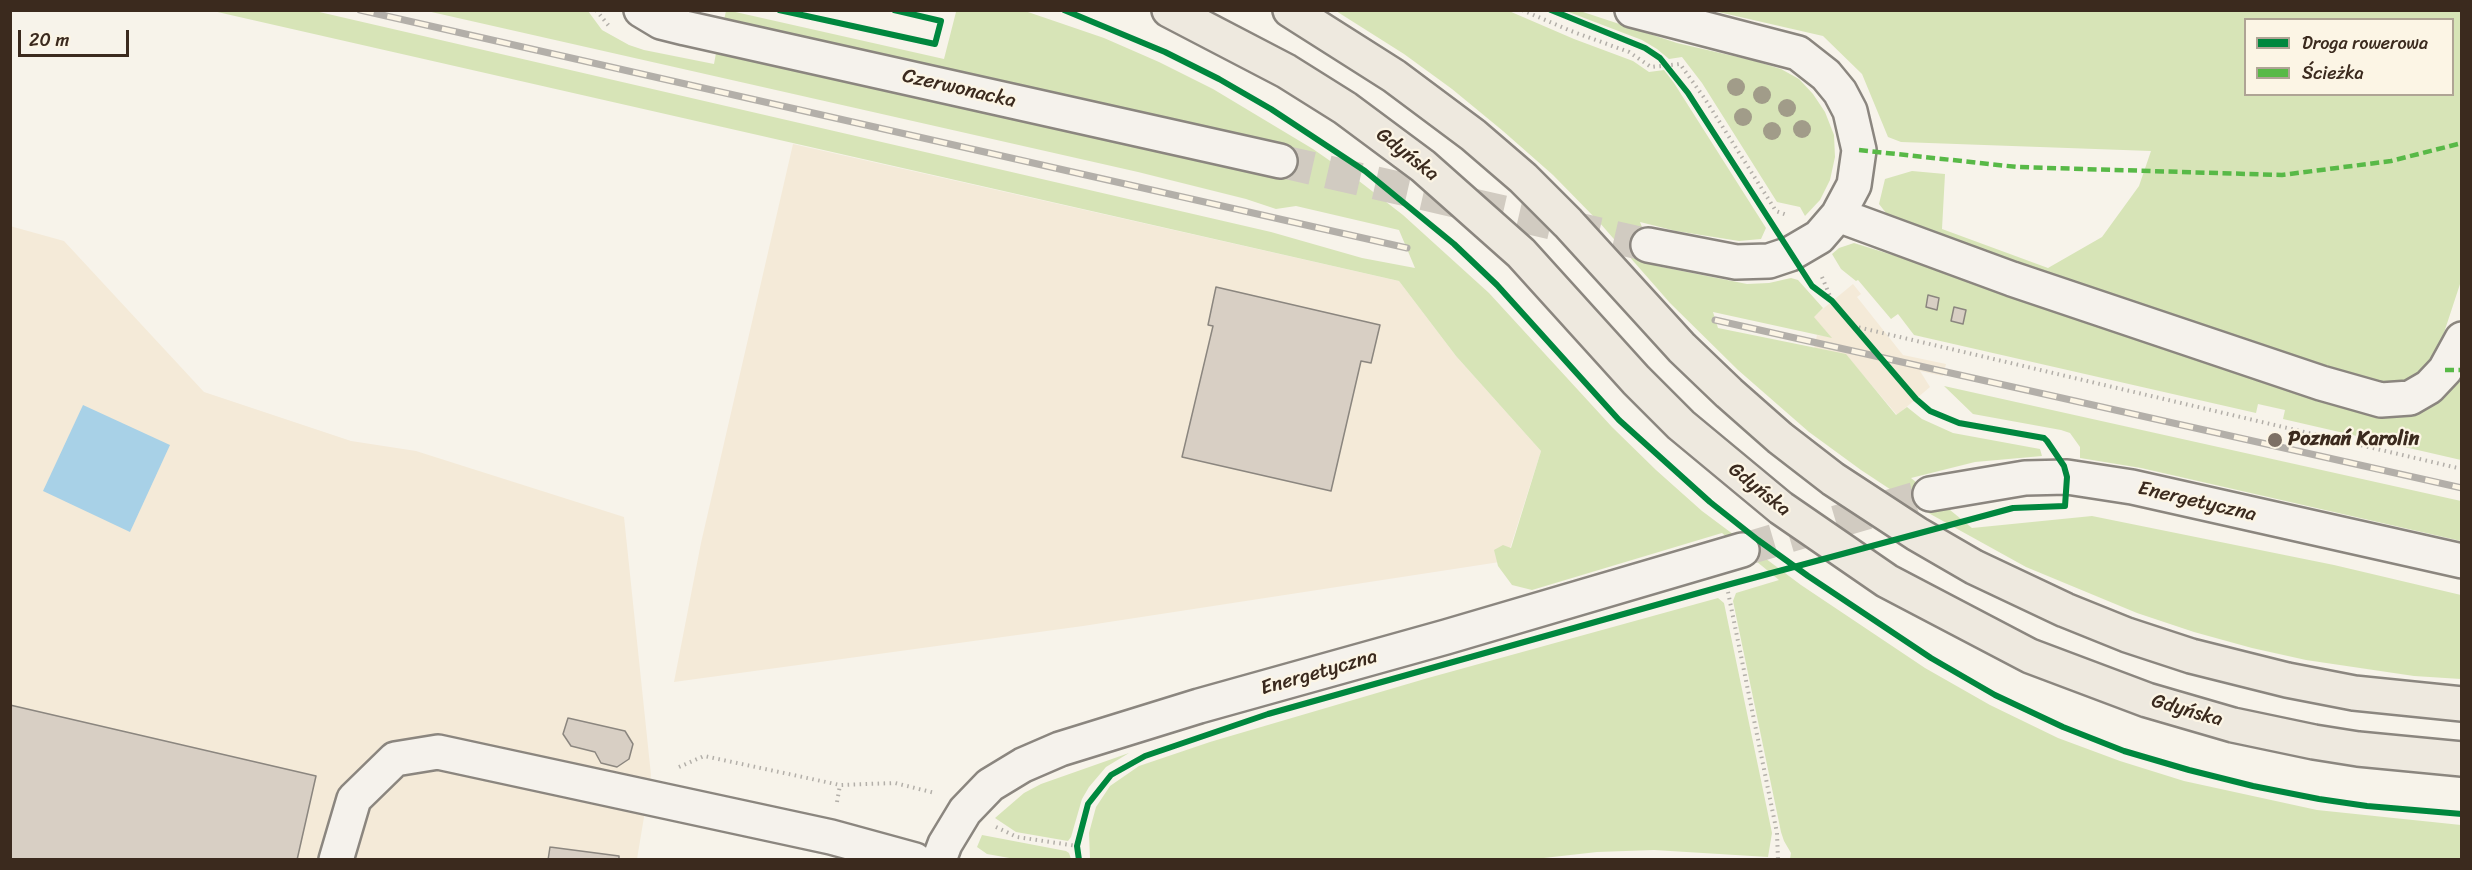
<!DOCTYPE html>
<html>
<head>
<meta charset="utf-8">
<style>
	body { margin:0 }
	#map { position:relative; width:2472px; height:870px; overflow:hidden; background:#f7f3ea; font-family:Sriracha,sans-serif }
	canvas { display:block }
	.frame { position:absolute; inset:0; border:12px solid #3b2a1e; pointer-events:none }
	.legend { position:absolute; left:2244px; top:18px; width:210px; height:78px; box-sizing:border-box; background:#fcf5e5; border:2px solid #afa495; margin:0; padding:8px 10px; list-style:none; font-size:18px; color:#3b2a1e }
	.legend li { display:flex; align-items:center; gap:12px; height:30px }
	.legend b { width:30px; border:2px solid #afa495 }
	.scale { position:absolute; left:18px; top:30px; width:111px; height:27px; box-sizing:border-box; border:3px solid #3b2a1e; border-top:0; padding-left:8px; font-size:18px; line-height:21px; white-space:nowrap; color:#3b2a1e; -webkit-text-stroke:4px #fcf5e5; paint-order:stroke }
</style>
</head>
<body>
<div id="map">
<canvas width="2472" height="870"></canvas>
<div class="frame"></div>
<ul class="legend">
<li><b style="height:8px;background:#00873e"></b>Droga rowerowa</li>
<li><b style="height:8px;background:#58b947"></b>Ścieżka</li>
</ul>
<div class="scale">20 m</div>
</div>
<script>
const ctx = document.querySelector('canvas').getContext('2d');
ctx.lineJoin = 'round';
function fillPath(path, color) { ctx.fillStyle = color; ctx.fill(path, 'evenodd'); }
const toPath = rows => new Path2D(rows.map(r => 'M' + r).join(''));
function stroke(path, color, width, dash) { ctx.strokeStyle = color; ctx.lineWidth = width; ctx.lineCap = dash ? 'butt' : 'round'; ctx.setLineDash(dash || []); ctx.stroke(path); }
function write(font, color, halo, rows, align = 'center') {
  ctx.font = font + ' Sriracha,sans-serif'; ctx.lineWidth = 4.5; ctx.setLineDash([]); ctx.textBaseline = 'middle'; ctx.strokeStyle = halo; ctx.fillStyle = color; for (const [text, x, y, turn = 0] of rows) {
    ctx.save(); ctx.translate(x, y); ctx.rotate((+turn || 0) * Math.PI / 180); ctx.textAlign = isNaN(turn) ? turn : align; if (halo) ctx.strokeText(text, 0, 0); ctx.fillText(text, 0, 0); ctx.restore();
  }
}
const built = toPath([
	[793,144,1399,281,1456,356,1541,451,1506,561,1083,626,674,682,701,543],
	[10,226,64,241,204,392,351,441,416,451,624,517,651,775,637,859,11,859],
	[1853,284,1861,294,1857,297,1903,355,1946,364,1943,376,1920,371,1930,387,1897,415,1846,355,1814,348,1817,335,1831,337,1813,317]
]);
const green = toPath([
	[213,11,315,11,1271,232,1362,258,1415,268,1399,230,1296,206,1276,209,1246,199,1138,172,427,11,588,11,602,30,629,45,644,50,714,64,716,53,1287,179,1272,141,724,20,726,11,731,11,944,59,956,12,953,11,1025,11,1104,38,1159,62,1213,89,1313,149,1359,181,1403,215,1489,293,1612,427,1656,470,1702,511,1801,585,1925,668,1990,705,2058,738,2120,761,2184,781,2317,810,2461,825,2461,859,1790,859,1791,853,1784,841,1781,832,1733,601,1736,593,1779,580,1722,533,1532,590,1512,585,1498,566,1494,550,1503,545,1511,548,1541,451,1456,356,1399,281],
	[1336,11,1509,11,1574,39,1633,61,1649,72,1664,70,1674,83,1766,228,1761,239,1739,241,1676,231,1640,222,1657,266,1747,284,1769,283,1791,278,1798,280,1823,308,1814,317,1832,338,1713,312,1718,328,1846,354,1896,415,1907,407,1922,419,1953,433,2040,449,2042,456,1975,462,1911,478,1972,528,2092,516,2334,565,2461,595,2461,679,2414,676,2306,660,2252,648,2194,632,2137,613,2026,567,1914,505,1861,470,1809,432,1738,370,1670,303,1599,222,1553,175,1503,131,1452,89,1404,54],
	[1566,11,1580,11,1677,43,1755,61,1781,69,1799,79,1813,94,1825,112,1834,135,1835,157,1830,180,1820,200,1805,216,1800,207,1777,202,1702,83,1682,57,1669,59,1657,49,1642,40],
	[1714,11,2461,11,2461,281,2437,354,2415,381,2370,388,1903,225,1886,213,1879,204,1885,179,1912,171,1945,174,1942,229,2048,268,2102,237,2139,186,2151,151,1901,142,1888,137,1862,74,1823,36],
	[2246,20,2452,20,2452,94,2246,94],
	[1854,243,2050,304,2431,404,2446,393,2461,368,2461,460,2283,419,2285,410,2258,404,2256,413,1914,335,1898,314,1891,319,1858,280,1856,281,1841,269,1832,254,1839,248],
	[1944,386,2461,501,2461,541,2141,468,2080,458,2080,447,2070,433,2061,430,1973,414],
	[1718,598,1724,603,1772,833,1768,857,1654,850,1597,852,1526,860,1090,859,1089,833,1096,807,1110,786,1139,766,1210,742,1428,678],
	[1129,753,1106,767,1089,787,1082,799,1071,837,1068,841,1016,832,995,818,1024,793,1041,784],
	[982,835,1066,851,1069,853,1071,859,1015,859,987,854,977,847]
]);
const water = toPath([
	[83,405,170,445,130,532,43,491]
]);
const building = toPath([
	[1216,287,1380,325,1371,363,1361,361,1331,491,1182,457,1213,326,1208,325,1216,287],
	[1928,295,1939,298,1937,310,1926,307,1928,295],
	[1954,307,1966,310,1963,324,1951,321,1954,307],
	[10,705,316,776,297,860,10,860,10,705],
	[568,718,625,731,633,744,629,759,617,767,601,763,595,752,571,746,563,734,568,718],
	[550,847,619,856,619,860,548,860,550,847]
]);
const minorTunnel = toPath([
	[1280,161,1648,245],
	[1742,550,1930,494]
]);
const path = toPath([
	[596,10,609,26],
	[1522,10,1571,31,1629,52,1651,67,1680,64,1705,99,1776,211,1787,215],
	[1822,277,1832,301],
	[1853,326,2462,469],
	[1728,592,1777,833,1778,860],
	[679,767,704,756,840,785,895,783,935,793],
	[837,802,840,785],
	[996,827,1017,837,1077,846]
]);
const minor = toPath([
	[641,10,661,22,685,28,1280,161],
	[1632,10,1798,53,1826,75,1840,92,1850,111,1859,150,1854,185,1838,215,1819,237,1790,254,1769,261,1736,262,1648,245],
	[1838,215,2012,279,2321,383,2381,400,2410,398,2429,387,2445,370,2462,339],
	[1930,494,2025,478,2067,477,2132,487,2462,561],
	[336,860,354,799,395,759,438,752,831,837,915,860],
	[939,860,945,844,965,811,990,785,1023,765,1060,749,1199,706,1446,637,1742,550]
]);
const major = toPath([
	[1169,10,1286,71,1345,108,1423,166,1521,253,1636,380,1681,425,1781,508,1887,581,2030,656,2147,700,2233,725,2314,742,2358,749,2462,759],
	[1290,10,1394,76,1473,135,1523,178,1568,223,1682,348,1729,393,1780,438,1833,479,1917,534,1974,567,2065,610,2127,635,2191,656,2287,680,2354,693,2462,704]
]);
const rail = toPath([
	[360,10,1407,248],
	[1715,320,2462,488]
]);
const quiet = toPath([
	[1859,150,2017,167,2282,175,2391,161,2462,143],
	[2445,370,2462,370]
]);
const cycleway = toPath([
	[779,10,935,44,941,21,894,10],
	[1064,10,1165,52,1219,79,1271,109,1365,171,1454,244,1497,285,1619,420,1710,502,1758,540,1808,576,1931,658,1995,695,2063,727,2124,751,2189,770,2253,786,2319,799,2367,806,2462,814],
	[1079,860,1077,846,1088,804,1111,775,1145,756,1268,714,1727,585,2013,508,2065,506,2067,477,2064,466,2047,441,2044,438,1959,423,1930,411,1916,399,1832,301,1812,286,1688,93,1660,58,1645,48,1551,10]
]);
const trees = [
	[1736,87],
	[1762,95],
	[1787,108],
	[1743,117],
	[1802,129],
	[1772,131]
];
const markers = [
	[2275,440,8,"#7d7065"]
];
const streetNames = [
	["Czerwonacka",959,89,13],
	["Gdyńska",1407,155,38],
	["Gdyńska",1759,490,39],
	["Energetyczna",2197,502,13],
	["Energetyczna",1319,673,-16],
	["Gdyńska",2187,711,16]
];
const poiNames = [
	["Poznań Karolin",2288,440]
];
fillPath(built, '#f4ead8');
fillPath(green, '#d7e4b7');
fillPath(water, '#a8d1e7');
fillPath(building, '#d8cfc4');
stroke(building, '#8b867f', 1.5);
stroke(minorTunnel, '#d1cbc1', 33, [33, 16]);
stroke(minor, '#8b867f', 38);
stroke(major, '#8b867f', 38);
stroke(path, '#b3afa9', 4, [1.5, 4.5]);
stroke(minor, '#f5f2ec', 33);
stroke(major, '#eee9df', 33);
stroke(rail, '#b3afa9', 7);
stroke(rail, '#fcf5e5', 4.5, [14]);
stroke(quiet, '#58b947', 4.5, [9, 4.5]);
stroke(cycleway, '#00873e', 6);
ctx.fillStyle = '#a19c89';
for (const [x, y] of trees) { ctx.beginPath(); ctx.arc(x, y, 9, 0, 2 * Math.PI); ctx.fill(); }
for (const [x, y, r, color] of markers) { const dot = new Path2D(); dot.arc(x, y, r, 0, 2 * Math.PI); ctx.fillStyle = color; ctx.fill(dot); stroke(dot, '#fcf5e5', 2); }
write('20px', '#3b2a1e', '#fcf5e5', streetNames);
write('bold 20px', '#3b2a1e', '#fcf5e5', poiNames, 'left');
</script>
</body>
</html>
